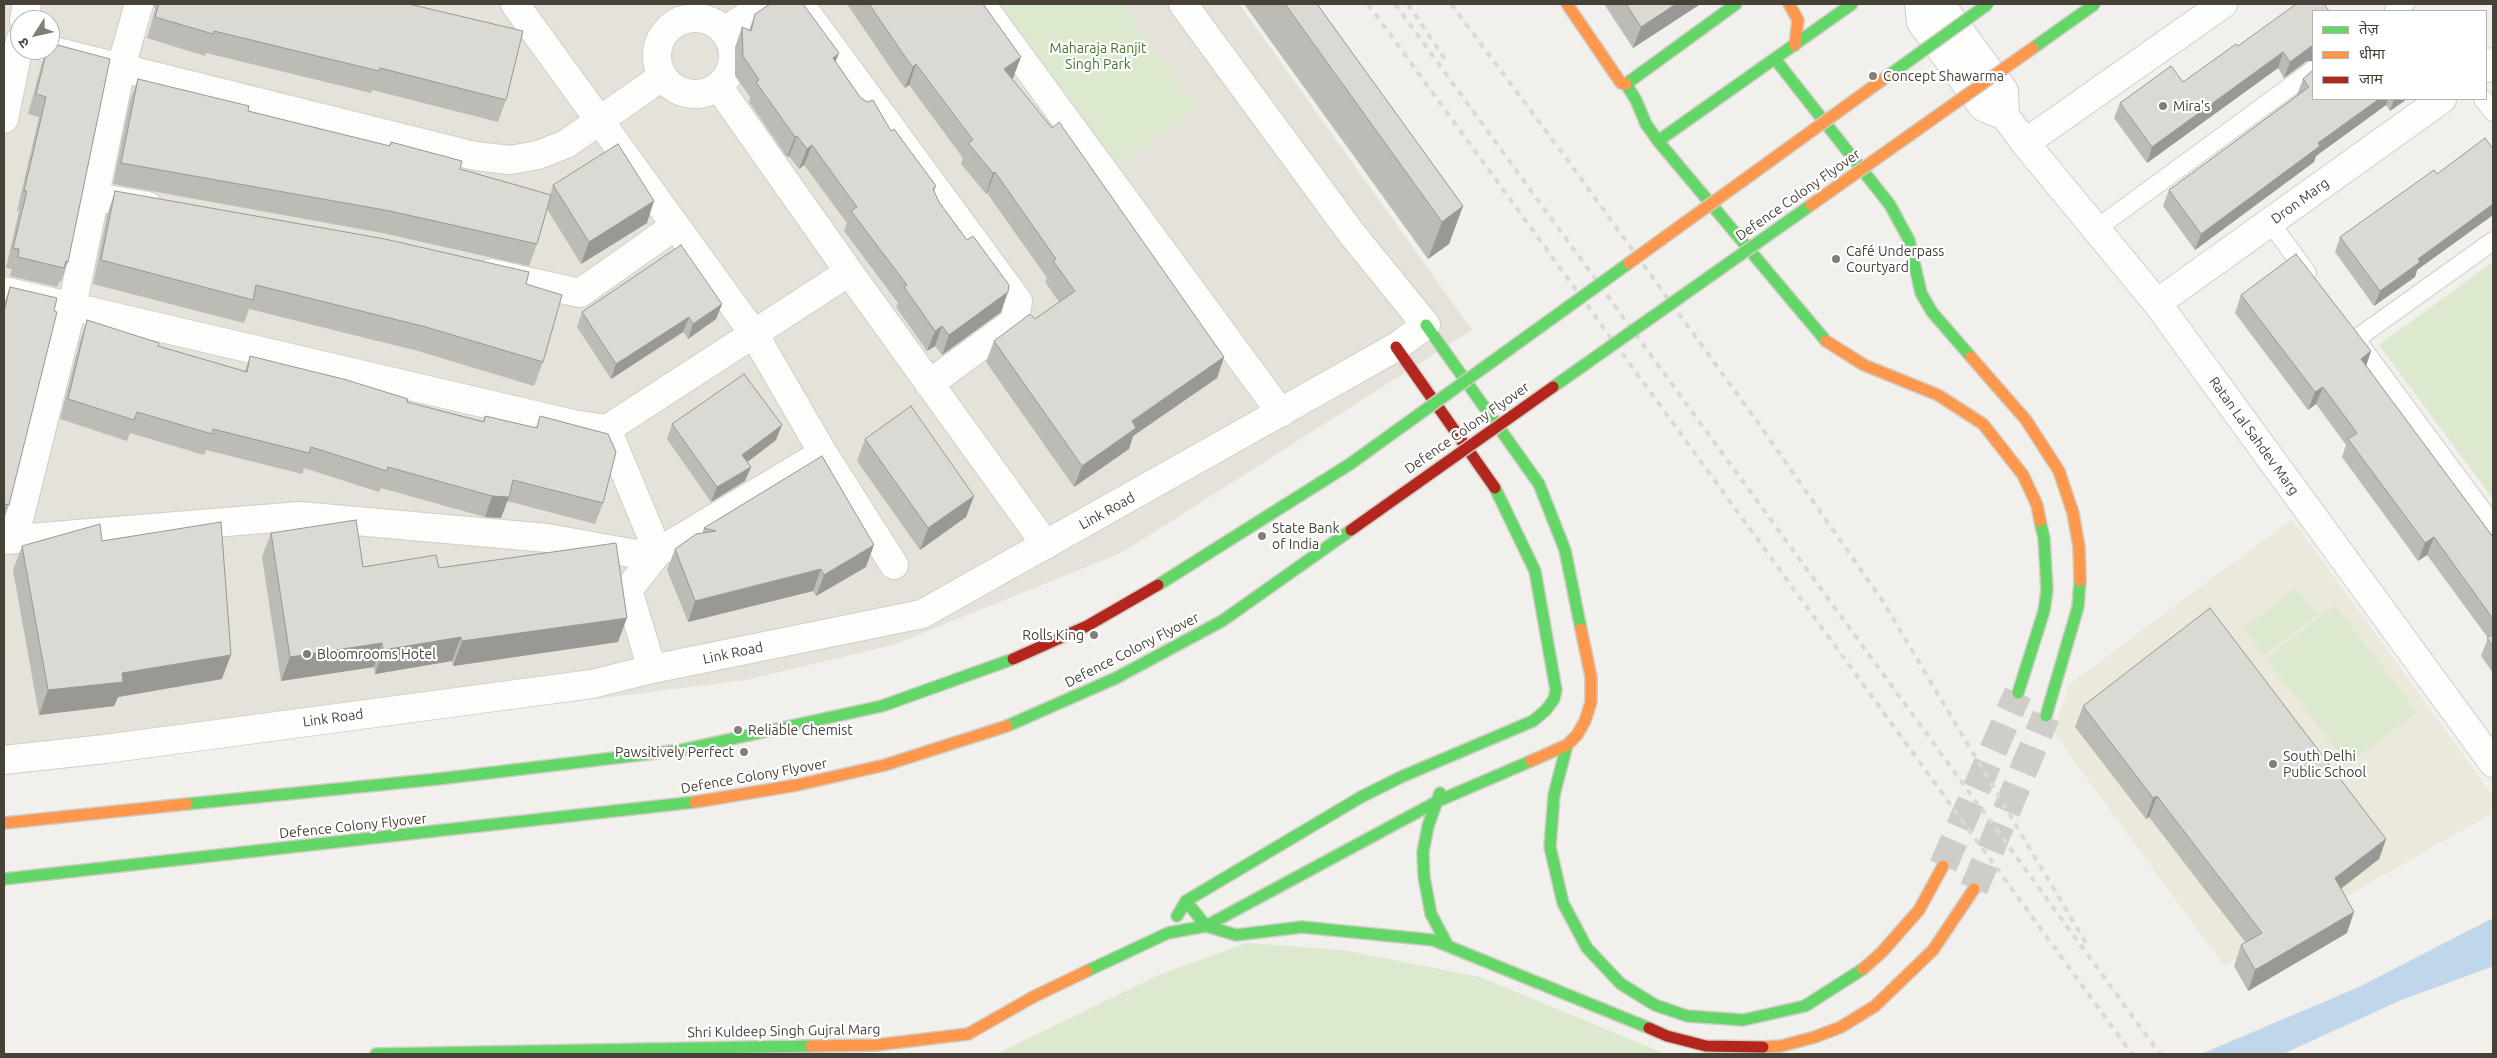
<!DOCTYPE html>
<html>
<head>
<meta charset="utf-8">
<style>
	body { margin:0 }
	#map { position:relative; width:2497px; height:1058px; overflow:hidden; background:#f1f0ec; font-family:Ubuntu,"Noto Sans Devanagari",sans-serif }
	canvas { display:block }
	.frame { position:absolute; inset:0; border:5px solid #474238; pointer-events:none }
	.legend { position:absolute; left:2312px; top:10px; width:175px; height:90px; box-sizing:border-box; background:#fff; border:1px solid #b5b3af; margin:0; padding:6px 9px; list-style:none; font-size:15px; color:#474238 }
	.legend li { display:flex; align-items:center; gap:10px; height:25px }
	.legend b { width:25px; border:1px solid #b5b3af }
	.north { position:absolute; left:10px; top:10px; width:50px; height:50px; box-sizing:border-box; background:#fff; border:1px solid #b5b3af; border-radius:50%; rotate:235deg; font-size:14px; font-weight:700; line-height:20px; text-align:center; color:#474238 }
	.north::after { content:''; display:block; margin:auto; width:18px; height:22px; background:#827f77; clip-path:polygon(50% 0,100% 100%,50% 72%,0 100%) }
</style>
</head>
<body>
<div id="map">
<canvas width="2497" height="1058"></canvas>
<div class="frame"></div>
<ul class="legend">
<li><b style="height:6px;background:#63d668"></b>तेज़</li>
<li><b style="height:6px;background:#ff974d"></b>धीमा</li>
<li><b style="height:6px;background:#b3261e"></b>जाम</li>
</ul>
<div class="north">उ</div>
</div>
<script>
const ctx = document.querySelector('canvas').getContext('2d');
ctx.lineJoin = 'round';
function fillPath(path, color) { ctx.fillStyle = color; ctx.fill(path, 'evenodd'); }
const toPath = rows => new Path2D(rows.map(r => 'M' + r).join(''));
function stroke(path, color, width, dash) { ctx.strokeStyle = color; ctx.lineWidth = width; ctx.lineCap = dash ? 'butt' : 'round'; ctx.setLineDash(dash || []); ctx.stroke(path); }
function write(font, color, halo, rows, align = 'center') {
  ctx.font = font + ' Ubuntu,sans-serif'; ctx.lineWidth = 4.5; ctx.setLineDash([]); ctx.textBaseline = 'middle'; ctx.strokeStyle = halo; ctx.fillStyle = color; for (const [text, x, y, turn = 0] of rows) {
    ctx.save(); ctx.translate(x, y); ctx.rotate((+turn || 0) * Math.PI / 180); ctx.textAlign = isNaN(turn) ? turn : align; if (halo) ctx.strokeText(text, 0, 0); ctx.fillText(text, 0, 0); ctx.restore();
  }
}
const residential = toPath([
	[4,4,1239,4,1472,330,1121,553,893,645,746,680,4,773],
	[20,20,50,20,50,50,20,50]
]);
const education = toPath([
	[2292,519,2493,796,2493,813,2224,966,2053,732,2070,684]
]);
const green = toPath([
	[1000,4,1121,4,1197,108,1118,166],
	[2493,262,2493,499,2379,345],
	[2296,588,2317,615,2264,655,2244,628],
	[2335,605,2417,712,2348,765,2266,658],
	[1247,943,1343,950,1480,977,1666,1054,996,1054,1161,974]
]);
const water = toPath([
	[2493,918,2493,966,2491,967,2399,1001,2283,1054,2201,1054,2359,987]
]);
const secondaryTunnel = toPath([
	[1943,866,2018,693],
	[1974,889,2046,716]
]);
const lane = toPath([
	[2394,11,2405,4],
	[2483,99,2493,112],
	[2270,222,2307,273],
	[2096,229,2313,70],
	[2355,338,2493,525],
	[2356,339,2493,241]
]);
const street = toPath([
	[800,4,1018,301,1015,321,929,384],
	[981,4,1281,413],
	[1919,4,1921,22,1983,107,2005,116,2025,143,2157,303,2493,763],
	[1935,4,1940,4,2004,91,2005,116],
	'657 56a38 38 0 1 1 76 0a38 38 0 1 1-76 0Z',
	[24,20,27,4],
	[725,31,764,4],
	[50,50,475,156,510,160,538,155,566,144,663,76],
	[2486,68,2493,62],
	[718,86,849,272,1046,545],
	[4,119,20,41],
	[2025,143,2223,4],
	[96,197,148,206],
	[490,273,580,293,675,226],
	[4,291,573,424,607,429,849,272],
	[2157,303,2442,99],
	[607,429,658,552,628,590,652,669],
	[823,453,894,565],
	[14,539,72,307,121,67,139,4],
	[4,540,300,516,547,538,636,554,658,552,823,453,754,334,515,4],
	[4,760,105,749,592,684,652,669,922,614,1396,347,1426,325,1352,234,1183,4]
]);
const fast = toPath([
	[1775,59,1890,205,1909,240,1921,293,1932,312,1971,357],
	[1626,84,1636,100,1646,124,1658,141,1826,341],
	[1626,84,1736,4],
	[1658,141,1852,4],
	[1426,325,1539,484,1565,550,1581,629],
	[2018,693,2044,611,2047,590,2044,538,2040,521],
	[2046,716,2078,607,2080,581],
	[1567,745,1554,795,1550,847,1563,903,1587,948,1621,984,1655,1005,1687,1016,1743,1020,1805,1006,1863,969],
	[1440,793,1428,826,1423,852,1424,877,1431,914,1447,944],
	[187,804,438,779],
	[1186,901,1206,926,1236,935,1302,927,1433,940,1649,1028],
	[1177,916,1186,901,1361,797,1401,777,1533,721,1546,710,1554,699,1556,690,1535,571,1495,488],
	[1087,971,1168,933,1206,926,1438,801,1531,761],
	[376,1054,811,1046]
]);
const slow = toPath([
	[1567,4,1621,83,1626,84],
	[1789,4,1798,20,1795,45],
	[1826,341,1864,365,1938,395,1983,424,2023,475,2037,505,2040,521],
	[1971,357,2026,420,2059,471,2073,513,2079,547,2080,581],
	[1531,761,1567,745,1577,735,1585,721,1591,702,1591,677,1581,629],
	[4,823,187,804],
	[1863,969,1882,952,1919,910,1943,866],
	[811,1046,876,1045,968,1034,1033,997,1087,971],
	[1763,1047,1781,1046,1815,1037,1841,1027,1875,1006,1933,950,1974,889]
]);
const jam = toPath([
	[1396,347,1495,488],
	[1649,1028,1667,1036,1706,1046,1763,1047]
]);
const rail = toPath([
	[1368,4,2132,1054],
	[1395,4,2160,1054],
	[1408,4,1446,61],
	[1451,4,1558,147,1761,427,1882,600,2086,943]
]);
const fastBridge = toPath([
	[2033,48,2095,4],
	[1885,78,1988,4],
	[1553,387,1811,205],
	[1158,585,1350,464,1629,263],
	[1007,726,1116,678,1222,621,1351,530],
	[438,779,681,750,882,706,1013,659],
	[4,879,695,802]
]);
const slowBridge = toPath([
	[1811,205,2033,48],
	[1629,263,1885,78],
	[695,802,797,785,885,765,1007,726]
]);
const jamBridge = toPath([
	[1351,530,1553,387],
	[1013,659,1087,626,1158,585]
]);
const wall = toPath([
	[154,4,409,4,506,100,498,122,372,90,371,93,206,53,205,56,147,38,155,10],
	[847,4,983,4,1013,78,1012,79,1224,357,1217,378,1133,436,1129,449,1074,487,986,362,994,341,1035,319,1059,302,1045,282,1047,278,987,193,986,194,961,164,963,158,909,85,905,88,898,79],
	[1244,4,1317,4,1463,206,1449,244,1428,259],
	[1604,4,1700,4,1699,5,1633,48],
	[2313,11,2313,61,2307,61,2284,78,2278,68,2147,163,2114,118,2120,103,2183,82,2238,46],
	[755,14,835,61,860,97,891,131,936,186,934,192,1001,312,942,355,935,346,927,351,896,307,898,303,844,231,847,223,804,165,799,169,789,156,787,157,749,102,750,97,735,76,735,47,742,27,749,30],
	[46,50,50,50,68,262,61,282,60,281,57,287,10,276,12,269,6,268,19,211,17,211,39,117,28,114,42,63],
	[2313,70,2313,99,2407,99,2390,111,2386,105,2316,156,2314,162,2195,250,2163,206,2169,190,2297,95,2303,79],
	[138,79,248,111,389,146,391,142,460,169,550,195,553,185,647,223,581,264,547,209,537,244,529,266,382,233,113,184,130,100],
	[2493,149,2493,215,2417,270,2415,277,2374,306,2335,252,2340,237,2437,174],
	[115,191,526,284,543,362,534,386,418,351,249,309,244,323,93,284,107,215],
	[10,287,9,505,4,518,4,304],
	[2241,295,2371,351,2366,366,2493,537,2493,673,2481,656,2488,638,2427,555,2418,561,2342,457,2346,445,2316,404,2308,410,2235,313],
	[722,304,716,319,688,339,683,332,611,379,577,327,582,312],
	[87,320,158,346,245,371,250,356,407,402,483,421,485,416,536,428,540,416,603,503,595,524,507,501,501,518,485,517,381,488,379,492,304,468,302,474,206,450,204,455,130,433,127,441,60,419,80,341],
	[672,424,776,440,747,462,751,467,745,481,711,502,667,439],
	[865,439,974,496,966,517,920,550,857,461],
	[704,528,866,567,816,596,813,591,688,622,667,570,675,549,702,533],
	[271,533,363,567,439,568,618,642,453,666,452,661,375,674,374,667,281,681,262,557],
	[102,541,222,679,118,697,114,706,39,715,13,570,22,546],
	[2083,706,2386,839,2379,859,2341,889,2347,933,2248,991,2234,966,2241,945,2246,943,2149,817,2146,819,2075,727]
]);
const shadedWall = toPath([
	[1676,4,1700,4,1699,5,1633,48,1641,27],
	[2313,45,2313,61,2307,61,2284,78,2290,62],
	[2283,52,2278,68,2147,163,2152,147],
	[839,53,831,73,833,58],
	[1021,57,1013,78,996,90,1004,69],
	[916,64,909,85,905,88,913,67],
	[2379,99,2388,99,2386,105,2316,156,2314,162,2195,250,2201,234,2318,143],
	[2394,99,2407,99,2390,111],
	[797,136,789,156,787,157,795,137],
	[812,145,804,165,799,169,807,149],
	[995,172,987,193,986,194,993,173],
	[654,201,647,223,581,264,589,242],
	[2493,204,2493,215,2417,270,2415,277,2374,306,2380,291,2418,259],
	[1463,206,1449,244,1428,259,1442,222],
	[1008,292,1001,312,942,355,949,335],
	[722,304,716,319,688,339,693,324],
	[689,317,683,332,611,379,616,364],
	[942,326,935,346,927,351,935,331],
	[2371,351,2365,369,2361,359],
	[1224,357,1217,378,1133,436,1129,449,1074,487,1082,466,1132,421],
	[2323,387,2316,404,2308,410,2315,392],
	[782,425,776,440,737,470,742,455],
	[751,467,745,481,711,502,717,487],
	[492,496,509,497,501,518,485,517],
	[974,496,966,517,920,550,928,528],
	[2434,537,2427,555,2418,561,2425,543],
	[874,545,866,567,816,596,824,575],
	[821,569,813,591,688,622,695,601],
	[627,618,618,642,453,666,462,641],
	[461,637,452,661,375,674,383,650],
	[382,643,374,667,281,681,290,657],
	[231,655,222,679,118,697,114,706,39,715,48,690,122,673],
	[2157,796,2149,817,2146,819,2153,798],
	[2386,839,2379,859,2327,899,2335,878],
	[2354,912,2347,933,2248,991,2255,970]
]);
const building = toPath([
	[159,4,409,4,523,31,506,100,380,68,379,71,214,31,213,34,155,17,159,4],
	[770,4,803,4,839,53,833,58,860,97,867,102,873,100,891,131,894,129,936,186,933,189,939,202,967,240,973,236,1009,285,1008,292,949,335,942,326,935,331,904,287,907,285,851,211,857,207,812,145,807,149,797,136,795,137,756,82,759,80,743,56,742,27,751,31,755,14,770,4],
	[869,4,983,4,1021,57,1004,69,1052,128,1059,122,1224,357,1132,421,1136,428,1082,466,994,341,1030,314,1035,319,1075,291,1053,261,1056,259,995,172,993,173,968,143,973,140,916,64,913,67,906,58,869,4],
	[1285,4,1317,4,1463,206,1442,222,1285,4],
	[1626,4,1676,4,1641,27,1626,4],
	[2296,4,2324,4,2329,11,2313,11,2313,45,2290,62,2283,52,2152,147,2120,103,2171,66,2183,82,2236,44,2238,46,2296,4],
	[50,43,110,59,68,262,66,261,64,268,18,257,19,249,13,248,27,191,24,191,46,97,36,94,47,50,50,50,50,43],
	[2313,70,2313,99,2379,99,2318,143,2320,146,2201,234,2169,190,2309,87,2303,79,2313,70],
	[138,79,249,106,248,111,390,146,391,142,462,161,460,169,551,195,537,244,390,211,121,163,138,79],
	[2485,138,2493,149,2493,204,2418,259,2420,262,2380,291,2340,237,2434,170,2437,174,2485,138],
	[618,144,654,201,589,242,553,185,618,144],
	[115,191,385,239,529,272,526,284,562,295,543,362,426,327,256,285,253,300,101,260,115,191],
	[681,245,722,304,693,324,689,317,616,364,582,312,681,245],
	[2296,254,2371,351,2361,359,2493,537,2493,619,2434,537,2425,543,2348,439,2357,433,2323,387,2315,392,2241,295,2296,254],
	[10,287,57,298,54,311,57,312,9,505,4,504,4,312,10,287],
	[87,320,159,343,158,346,247,372,250,356,347,380,408,399,407,402,484,422,485,416,537,428,540,416,608,434,616,452,603,503,513,480,509,497,492,496,388,467,387,471,311,447,309,453,213,429,212,434,137,412,134,420,68,399,87,320],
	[744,374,782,425,742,455,751,467,717,487,672,424,744,374],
	[911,406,974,496,928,528,865,439,911,406],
	[822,456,874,545,824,575,821,569,695,601,675,549,696,534,716,531,704,528,822,456],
	[356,520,363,567,436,555,439,568,616,543,627,618,462,641,461,637,383,650,382,643,290,657,271,533,356,520],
	[221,522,231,655,122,673,123,682,48,690,22,546,100,524,102,541,221,522],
	[2210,608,2386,839,2335,878,2354,912,2255,970,2241,945,2262,933,2157,796,2153,798,2083,706,2210,608],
	[2493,634,2493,646,2487,638,2493,634]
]);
const markers = [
	[1873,76,5,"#827f77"],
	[2163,106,5,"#827f77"],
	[1836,259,5,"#827f77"],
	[1262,536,5,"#827f77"],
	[1094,635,5,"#827f77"],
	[307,654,5,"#827f77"],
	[738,730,5,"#827f77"],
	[744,752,5,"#827f77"],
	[2273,764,5,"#827f77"]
];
const parkNames = [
	["Maharaja Ranjit",1098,48],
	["Singh Park",1098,64]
];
const poiNames = [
	["Concept Shawarma",1883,76],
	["Mira's",2173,106],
	["Café Underpass",1846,251],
	["Courtyard",1846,267],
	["State Bank",1272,528],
	["of India",1272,544],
	["Rolls King",1084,635,"right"],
	["Bloomrooms Hotel",317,654],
	["Reliable Chemist",748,730],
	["Pawsitively Perfect",734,752,"right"],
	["South Delhi",2283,756],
	["Public School",2283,772]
];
const streetNames = [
	["Defence Colony Flyover",1798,195,-35],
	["Dron Marg",2300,201,-36],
	["Defence Colony Flyover",1467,428,-35],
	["Ratan Lal Sahdev Marg",2254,436,54],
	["Link Road",1107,511,-29],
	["Defence Colony Flyover",1132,650,-27],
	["Link Road",733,653,-12],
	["Link Road",333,718,-8],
	["Defence Colony Flyover",754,776,-10],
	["Defence Colony Flyover",353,826,-6],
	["Shri Kuldeep Singh Gujral Marg",784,1031,-1]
];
fillPath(residential, '#e5e2da');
fillPath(education, '#ebe8dc');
fillPath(green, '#dce9ce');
fillPath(water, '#c0d6eb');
stroke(secondaryTunnel, '#cfcdc8', 28, [28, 14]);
stroke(lane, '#cfceca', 20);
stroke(street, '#cfceca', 30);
stroke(fast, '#d0cdc3', 14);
stroke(slow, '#d0cdc3', 14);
stroke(jam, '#d0cdc3', 14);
stroke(lane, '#fdfdfc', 18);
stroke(street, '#fdfdfc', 28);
stroke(fast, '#63d668', 11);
stroke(slow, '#ff974d', 11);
stroke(jam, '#b3261e', 11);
stroke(rail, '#d9d9d8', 4, [6, 6]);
stroke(fastBridge, '#d0cdc3', 14, []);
stroke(slowBridge, '#d0cdc3', 14, []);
stroke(jamBridge, '#d0cdc3', 14, []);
stroke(fastBridge, '#63d668', 11);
stroke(slowBridge, '#ff974d', 11);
stroke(jamBridge, '#b3261e', 11);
fillPath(wall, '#bcbbb6');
fillPath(shadedWall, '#999894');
fillPath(building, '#dbd9d4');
stroke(building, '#999894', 1);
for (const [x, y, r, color] of markers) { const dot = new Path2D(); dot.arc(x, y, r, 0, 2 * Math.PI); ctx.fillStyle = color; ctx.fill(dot); stroke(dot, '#fff', 2); }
write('14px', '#447430', '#fff', parkNames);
write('14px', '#474238', '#fff', poiNames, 'left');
write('14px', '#474238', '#fff', streetNames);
</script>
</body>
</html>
